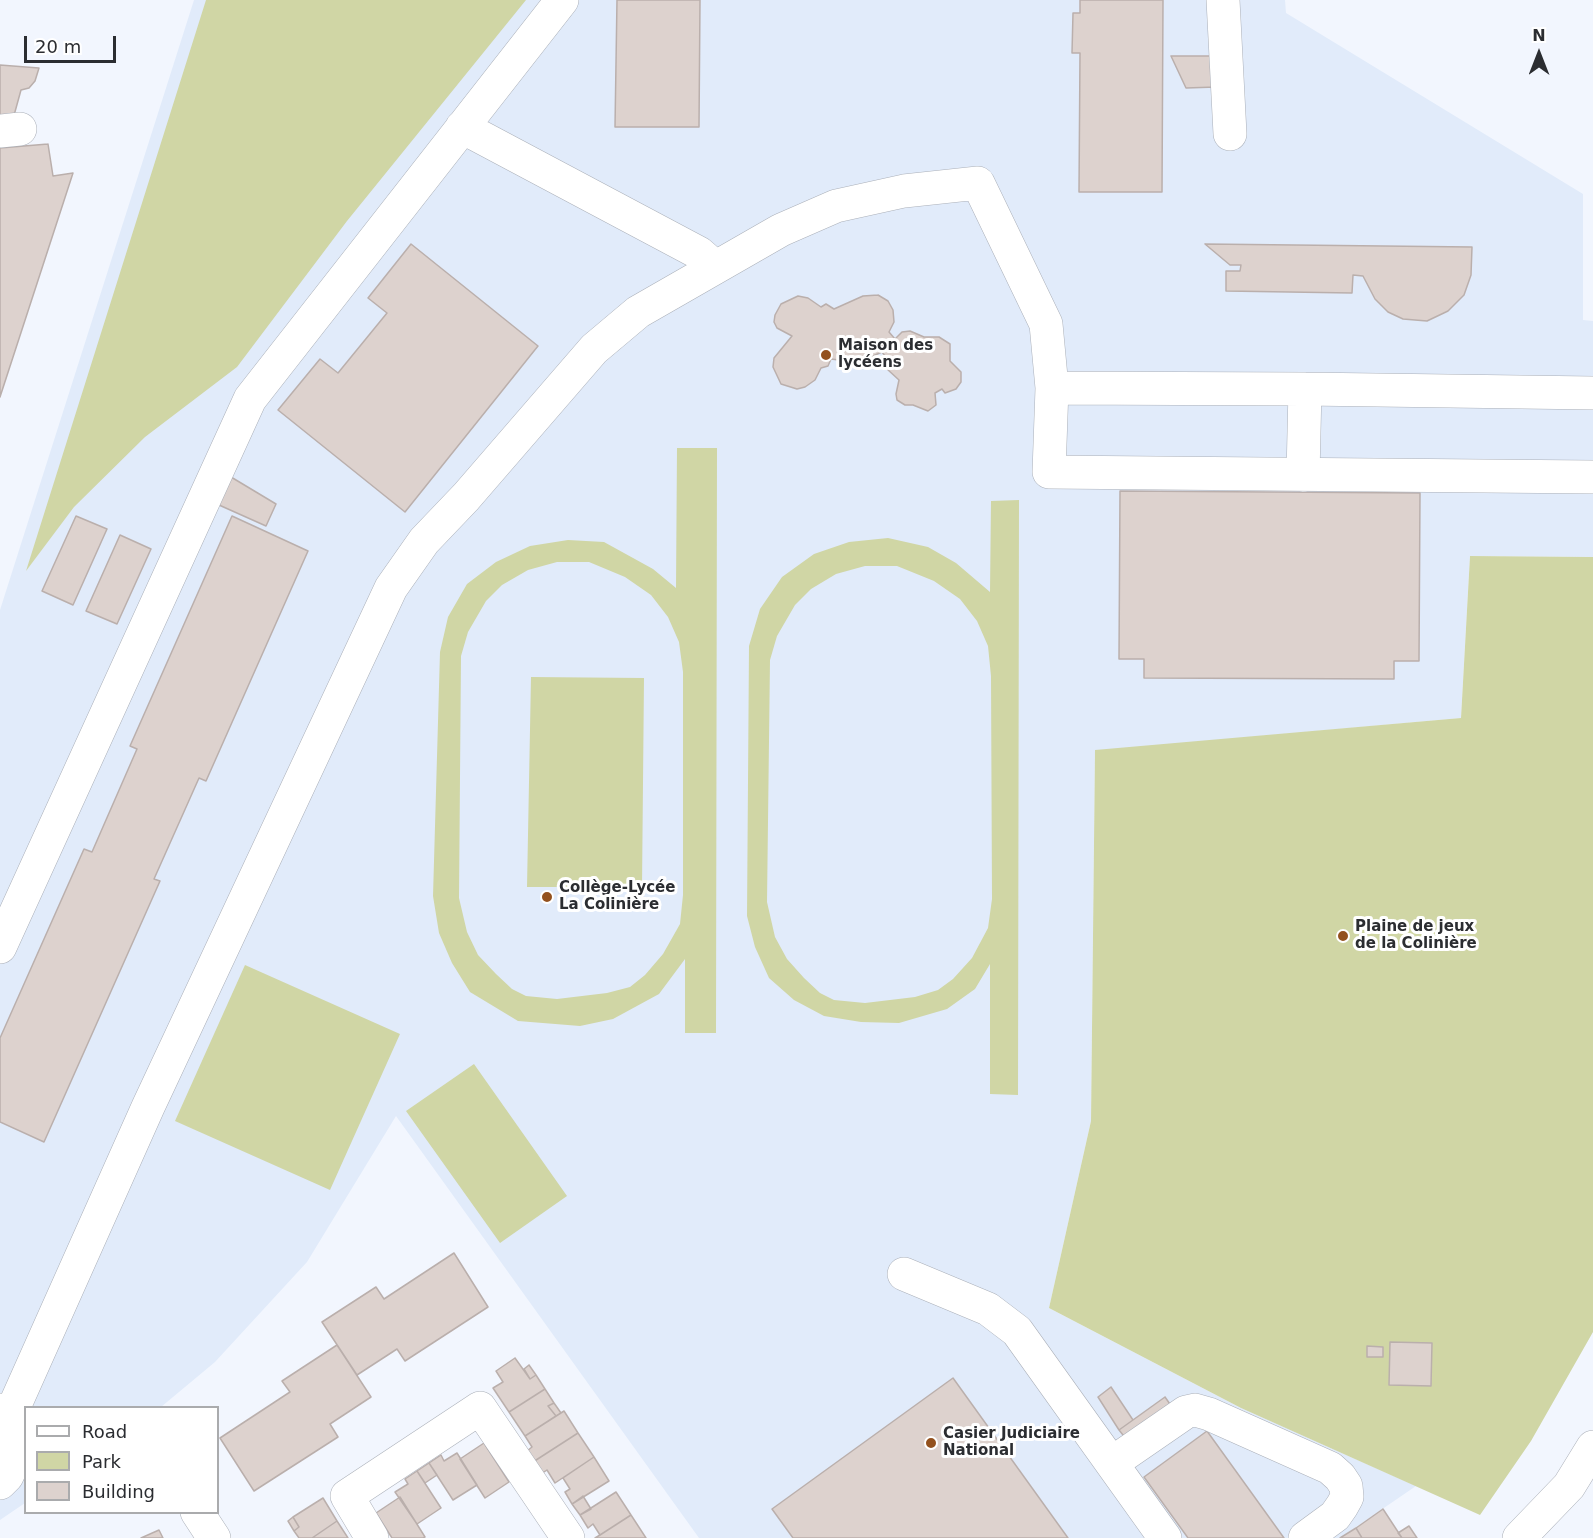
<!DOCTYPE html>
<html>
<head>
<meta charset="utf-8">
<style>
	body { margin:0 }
	#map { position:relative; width:1593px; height:1538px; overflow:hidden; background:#f2f6fe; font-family:"DejaVu Sans",sans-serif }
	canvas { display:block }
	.legend { position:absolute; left:24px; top:1406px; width:195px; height:108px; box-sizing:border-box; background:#fff; border:2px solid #aaabad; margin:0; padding:8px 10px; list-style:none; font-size:18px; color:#2b2d31 }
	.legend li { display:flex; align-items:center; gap:12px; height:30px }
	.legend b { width:30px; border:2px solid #aaabad }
	.north { position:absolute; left:1509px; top:24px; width:60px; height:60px; -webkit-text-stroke:4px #fff; paint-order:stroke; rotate:0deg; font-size:16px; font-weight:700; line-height:24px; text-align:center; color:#2b2d31 }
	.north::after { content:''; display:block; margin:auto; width:21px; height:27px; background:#2b2d31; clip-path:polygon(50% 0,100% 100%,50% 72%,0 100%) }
	.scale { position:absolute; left:24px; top:36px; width:92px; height:27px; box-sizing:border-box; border:3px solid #2b2d31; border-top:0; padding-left:8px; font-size:18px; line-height:21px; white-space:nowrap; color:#2b2d31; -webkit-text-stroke:4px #fff; paint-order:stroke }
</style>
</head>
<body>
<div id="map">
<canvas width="1593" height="1538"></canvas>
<ul class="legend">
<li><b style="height:8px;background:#fff"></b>Road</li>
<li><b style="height:16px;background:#d0d6a5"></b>Park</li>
<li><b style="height:16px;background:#ddd2ce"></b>Building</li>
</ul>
<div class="north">N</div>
<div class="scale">20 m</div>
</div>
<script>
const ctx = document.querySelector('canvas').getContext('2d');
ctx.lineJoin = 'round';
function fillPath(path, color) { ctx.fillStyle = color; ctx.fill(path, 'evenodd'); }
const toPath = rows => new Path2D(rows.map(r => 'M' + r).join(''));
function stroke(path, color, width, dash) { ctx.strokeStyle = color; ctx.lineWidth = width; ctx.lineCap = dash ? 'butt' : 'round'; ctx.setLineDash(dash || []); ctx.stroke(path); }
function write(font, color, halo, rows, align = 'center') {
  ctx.font = font + ' "DejaVu Sans",sans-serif'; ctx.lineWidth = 6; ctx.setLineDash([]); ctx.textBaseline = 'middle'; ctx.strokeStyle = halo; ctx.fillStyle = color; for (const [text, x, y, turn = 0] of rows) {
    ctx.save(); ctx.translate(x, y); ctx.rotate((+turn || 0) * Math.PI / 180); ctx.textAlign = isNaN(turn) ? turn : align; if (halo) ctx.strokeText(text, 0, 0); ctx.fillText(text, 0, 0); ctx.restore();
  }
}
const built = toPath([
	[194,0,1285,0,1286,13,1583,194,1583,320,1593,321,1593,557,1470,556,1461,718,1095,751,1091,1121,1049,1308,1241,1408,1416,1486,1340,1538,699,1538,396,1116,307,1262,215,1362,161,1407,26,1408,25,1503,0,1520,0,610]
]);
const green = toPath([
	[206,0,526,0,347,221,237,367,145,437,74,507,26,571],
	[677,448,717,448,716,1033,685,1033,685,959,659,994,613,1019,580,1026,518,1021,470,992,452,963,439,933,433,896,440,652,448,617,467,584,496,562,530,546,568,540,604,542,653,569,676,588],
	[557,562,589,562,625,577,651,595,668,617,679,642,683,672,683,895,680,924,663,954,645,975,630,987,607,993,557,999,526,996,512,989,496,974,478,955,467,932,459,898,461,656,468,632,486,601,502,585,528,570],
	[1019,500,1018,1095,990,1094,990,964,975,989,947,1009,899,1023,861,1022,824,1016,794,1000,769,978,755,947,747,916,749,646,760,609,782,577,814,554,849,542,888,538,928,547,956,563,990,592,991,501],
	[865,566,897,566,934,581,960,599,977,621,988,646,991,676,992,899,988,928,972,958,953,979,938,990,915,997,865,1003,834,1000,820,993,804,978,787,959,775,937,767,902,770,660,777,636,795,605,811,589,836,574],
	[1470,556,1593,557,1593,1332,1531,1441,1480,1515,1241,1408,1049,1308,1091,1121,1095,750,1461,718],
	[531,677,644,678,642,887,527,887],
	[245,965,400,1034,330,1190,175,1121],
	[474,1064,567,1196,500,1243,406,1111]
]);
const building = toPath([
	[617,0,700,0,699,127,615,127,617,0],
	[1080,0,1163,0,1162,192,1079,192,1080,53,1072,53,1073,13,1080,13,1080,0],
	[1171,56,1216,56,1216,87,1186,88,1171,56],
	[0,65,39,68,35,81,29,88,21,90,13,119,0,120,0,65],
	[48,144,53,176,73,173,0,397,0,148,48,144],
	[411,244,538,346,405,512,278,410,320,359,338,373,387,313,368,298,411,244],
	[1205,244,1472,247,1471,275,1464,295,1448,311,1427,321,1403,319,1388,312,1375,299,1363,276,1353,275,1352,293,1226,291,1226,271,1240,271,1241,265,1230,265,1205,244],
	[878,295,888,301,893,310,894,322,889,332,895,339,902,332,910,331,924,337,939,337,950,344,950,361,961,372,961,382,956,389,945,393,942,389,935,393,936,405,928,411,913,405,905,405,897,400,896,394,899,380,887,369,888,360,882,352,866,359,846,361,831,359,828,366,821,368,815,380,805,387,797,389,781,384,773,367,774,358,792,336,777,328,774,322,775,315,781,304,798,296,808,298,821,307,826,304,834,309,863,296,878,295],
	[231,477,276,504,266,526,219,505,231,477],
	[1120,491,1420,493,1419,661,1394,661,1394,679,1144,678,1144,659,1119,659,1120,491],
	[76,516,107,529,73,605,42,591,76,516],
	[232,516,308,551,206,781,199,778,154,879,160,881,44,1142,0,1122,0,1038,84,849,92,852,137,749,130,746,232,516],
	[120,535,151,549,117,624,86,611,120,535],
	[454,1253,488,1307,405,1361,397,1349,357,1375,322,1322,376,1287,384,1299,454,1253],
	[1390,1342,1432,1343,1431,1386,1389,1385,1390,1342],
	[337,1345,371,1397,330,1424,338,1437,254,1491,220,1438,290,1392,282,1381,337,1345],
	[1367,1346,1383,1347,1383,1357,1367,1357,1367,1346],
	[515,1358,530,1379,536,1375,545,1389,509,1412,493,1388,503,1382,496,1371,515,1358],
	[529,1365,536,1375,530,1379,524,1369,529,1365],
	[953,1378,1068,1538,793,1538,772,1509,953,1378],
	[1111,1387,1133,1420,1119,1430,1098,1397,1111,1387],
	[545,1389,554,1403,548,1406,556,1416,525,1436,509,1412,545,1389],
	[1165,1397,1172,1407,1127,1440,1119,1430,1165,1397],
	[554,1403,561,1413,556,1416,548,1406,554,1403],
	[564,1411,578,1433,533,1462,527,1451,532,1447,525,1436,564,1411],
	[1207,1431,1284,1538,1188,1538,1144,1477,1207,1431],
	[578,1433,594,1457,555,1483,547,1470,541,1474,533,1462,578,1433],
	[484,1443,509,1482,485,1498,460,1459,484,1443],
	[457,1453,477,1485,453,1500,429,1463,441,1455,444,1461,457,1453],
	[594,1457,609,1481,572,1504,565,1492,570,1489,563,1478,594,1457],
	[429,1463,437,1475,425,1483,417,1471,429,1463],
	[417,1471,441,1508,417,1524,395,1492,408,1484,405,1479,417,1471],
	[616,1492,631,1515,600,1535,593,1524,588,1528,580,1515,616,1492],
	[583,1496,591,1509,580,1515,572,1504,583,1496],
	[400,1497,425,1537,423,1538,392,1538,376,1513,400,1497],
	[323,1498,337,1521,312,1538,299,1538,294,1531,299,1527,293,1517,323,1498],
	[1383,1509,1402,1538,1362,1538,1356,1528,1383,1509],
	[631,1515,646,1538,595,1538,600,1535,631,1515],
	[293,1517,299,1527,294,1531,288,1521,293,1517],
	[337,1521,348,1538,312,1538,337,1521],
	[1409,1526,1417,1538,1402,1538,1398,1533,1409,1526],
	[1356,1528,1362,1538,1340,1538,1356,1528],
	[159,1530,163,1538,141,1538,159,1530]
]);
const minor = toPath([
	[1223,0,1230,134],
	[462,127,699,253,715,267],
	[0,131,20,129],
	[1305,389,1593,393],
	[1303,475,1305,389,1052,388,1049,472,1593,477],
	[0,947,250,399,562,0],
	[904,1274,988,1309,1017,1331,1165,1538],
	[0,1410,10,1416,15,1459,7,1476,0,1483],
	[10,1416,148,1107,391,588,424,541,466,497,594,349,638,312,781,230,836,206,904,191,978,183,1046,324,1052,388],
	[1112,1463,1186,1412,1195,1410,1209,1414,1330,1468,1340,1477,1346,1486,1347,1497,1342,1506,1335,1516,1305,1538],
	[197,1512,214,1538],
	[372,1538,347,1496,480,1408,568,1538],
	[1519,1538,1569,1486,1593,1447]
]);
const markers = [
	[826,355,6,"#93511e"],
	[547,897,6,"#93511e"],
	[1343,936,6,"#93511e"],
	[931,1443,6,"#93511e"]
];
const poiNames = [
	["Maison des",838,346],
	["lycéens",838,363],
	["Collège-Lycée",559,888],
	["La Colinière",559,905],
	["Plaine de jeux",1355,927],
	["de la Colinière",1355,944],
	["Casier Judiciaire",943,1434],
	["National",943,1451]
];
fillPath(built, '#e1ebfa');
fillPath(green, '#d0d6a5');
fillPath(building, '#ddd2ce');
stroke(building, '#baafac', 1.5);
stroke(minor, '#abb0b9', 34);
stroke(minor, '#fff', 33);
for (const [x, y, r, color] of markers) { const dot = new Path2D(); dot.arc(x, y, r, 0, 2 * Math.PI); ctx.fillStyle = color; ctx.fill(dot); stroke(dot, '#fff', 2); }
write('bold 15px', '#2b2d31', '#fff', poiNames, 'left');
</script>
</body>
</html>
